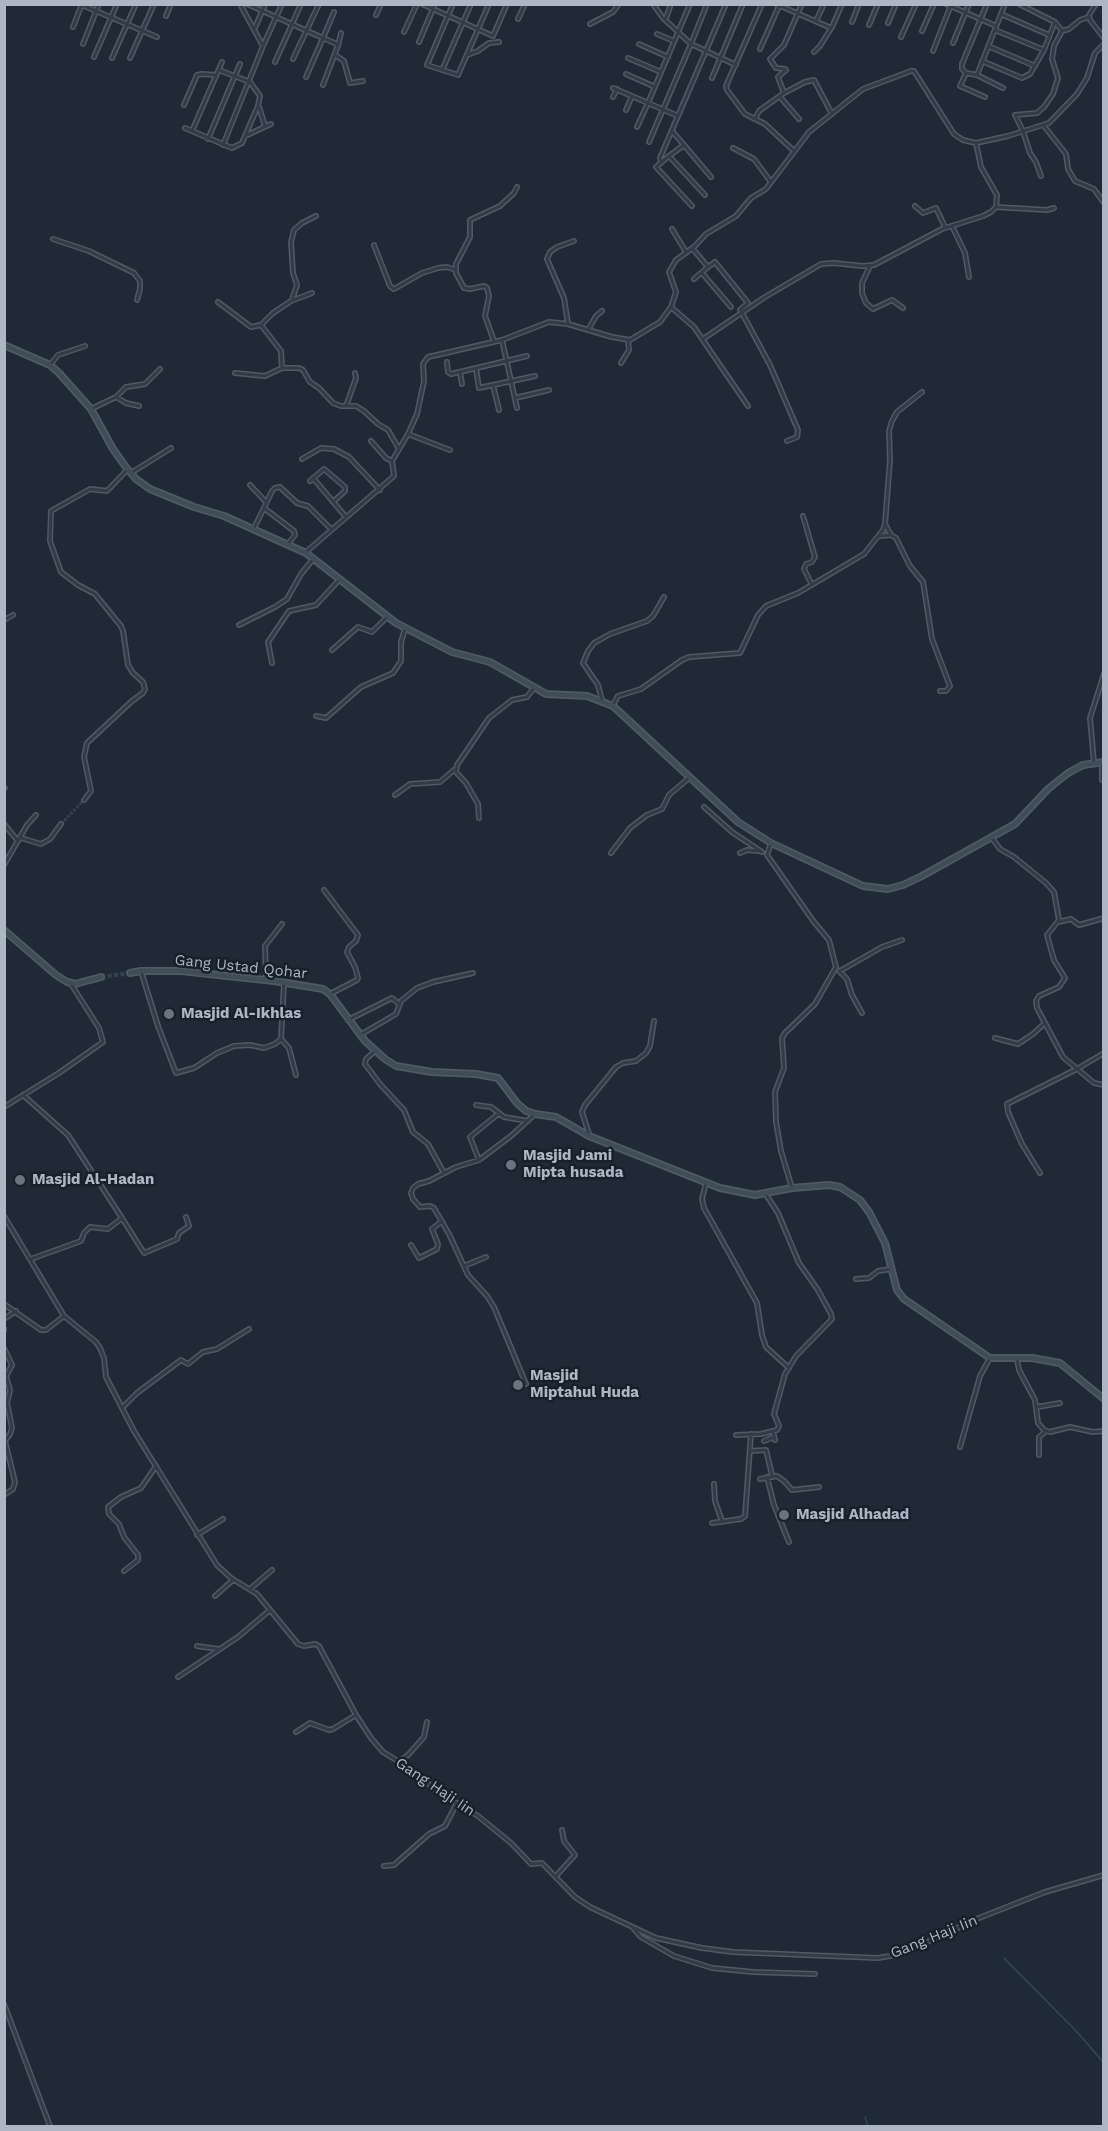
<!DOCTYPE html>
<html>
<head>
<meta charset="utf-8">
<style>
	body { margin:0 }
	#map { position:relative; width:1108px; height:2131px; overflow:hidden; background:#1f2a36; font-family:"Work Sans",sans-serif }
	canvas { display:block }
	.frame { position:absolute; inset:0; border:6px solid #adb7c3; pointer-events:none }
</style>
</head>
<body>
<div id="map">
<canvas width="1108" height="2131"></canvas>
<div class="frame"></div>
</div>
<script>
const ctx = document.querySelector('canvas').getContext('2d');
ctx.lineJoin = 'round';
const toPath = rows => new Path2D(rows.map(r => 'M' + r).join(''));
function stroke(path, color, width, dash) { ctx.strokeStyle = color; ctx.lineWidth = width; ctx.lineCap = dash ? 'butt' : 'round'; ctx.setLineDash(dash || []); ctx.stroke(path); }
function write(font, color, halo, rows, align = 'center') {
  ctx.font = font + ' "Work Sans",sans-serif'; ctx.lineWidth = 5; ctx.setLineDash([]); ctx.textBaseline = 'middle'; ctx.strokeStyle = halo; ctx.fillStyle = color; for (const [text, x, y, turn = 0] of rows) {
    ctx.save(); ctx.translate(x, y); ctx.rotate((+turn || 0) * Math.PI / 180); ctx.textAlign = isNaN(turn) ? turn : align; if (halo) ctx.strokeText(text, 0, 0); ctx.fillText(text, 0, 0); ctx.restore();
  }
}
const stream = toPath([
	[1004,1958,1078,2033,1104,2063],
	[865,2117,868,2126]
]);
const streetTunnel = toPath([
	[61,824,84,800]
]);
const secondaryTunnel = toPath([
	[101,977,130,973]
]);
const street = toPath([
	[247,4,323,38,334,12],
	[422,4,493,36,507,4],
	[453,4,427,65,458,75,489,4],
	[707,4,691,44,736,65],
	[762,4,726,86,727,90,745,114,765,124,794,151],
	[776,4,831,28],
	[946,4,996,26],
	[1096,4,1089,15,1090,20,1104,38],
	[82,5,157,37],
	[1001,14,1049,35],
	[376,15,381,4],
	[166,16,171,4],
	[666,18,671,4],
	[518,19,525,4],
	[816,21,824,4],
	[852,22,859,4],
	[1055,22,1062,31],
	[888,23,896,4],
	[590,24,613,12,619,4],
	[869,25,878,4],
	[73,27,82,4],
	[255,28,265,4],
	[995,30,1044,50],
	[922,31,934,4],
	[404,32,417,4],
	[657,34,674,41],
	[901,37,916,4],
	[419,42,435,4],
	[953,43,969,4],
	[83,44,99,4],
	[639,44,668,57],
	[263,46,282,4],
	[338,46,341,33],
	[988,46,1035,66],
	[760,49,779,6],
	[933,51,951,5],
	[814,52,820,46,832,27,842,4],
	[335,55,344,61,350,83,363,81],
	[467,55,478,51,489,43,499,42],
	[94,57,117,4],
	[112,58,136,4],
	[130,58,154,4],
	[628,58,661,72],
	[293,59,319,4],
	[982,61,1022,78,1030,74,1044,50,1055,22,1019,4],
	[275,62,301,4],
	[443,68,471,4],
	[785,69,776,68,770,59,784,45,802,4],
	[966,73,962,69,962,64,987,4],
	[626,74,655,87],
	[977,75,1005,4],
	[306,77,323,38,337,44,337,48,323,85],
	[712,78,743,4],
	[613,88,648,103,637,127],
	[784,93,805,82,814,80,832,114],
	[613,97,617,89],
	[985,97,960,86,966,73,977,75,1003,88],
	[781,98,799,119],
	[184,105,197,75,202,74,216,75],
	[259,107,265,126],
	[626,110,632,96],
	[678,116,726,4],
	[755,119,759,111,784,93,778,77,786,70],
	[1044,126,1066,154,1068,169,1075,181,1094,189,1104,203],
	[185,128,232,148,242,143,258,106,260,96,250,82,219,70],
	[192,131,222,62],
	[245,136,271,124],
	[208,139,240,64],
	[649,142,691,44,663,18,653,4],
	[223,145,263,46,240,4],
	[684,145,711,177],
	[733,148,754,159,771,182],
	[669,156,684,145,672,131],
	[661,163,660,158,678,116,648,103,690,4],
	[1041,176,1036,162,1030,153,1023,131,1015,115,1037,113,1044,107,1053,94,1058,78,1052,59,1054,46,1062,31,1069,29,1080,20,1089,17],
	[692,206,656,167,669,156,705,195],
	[915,206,923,213,936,208,945,227],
	[996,207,1047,210,1054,208],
	[952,226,965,253,969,277],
	[672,229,686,252],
	[53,239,89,251,134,273,140,281,140,289,137,300],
	[374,245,390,286,394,289,422,273,438,268,447,267,456,270],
	[692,248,708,267,715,262,748,303,740,310],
	[870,266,862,283,862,293,866,303,873,309,892,300,903,308],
	[702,273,731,307],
	[694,279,708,267],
	[292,300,297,285,293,273,291,242,294,230,302,223,316,216],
	[218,302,251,327,261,325],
	[671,307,694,327,748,406],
	[742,313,770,365,798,430,797,437,787,441],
	[568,324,564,298,547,259,550,252,557,247,574,241],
	[588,330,596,316,602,311],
	[703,339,765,297,821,264,834,263,862,266,874,265,942,229,983,216,991,212,996,207,997,195,981,167,976,143],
	[502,340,517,408],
	[494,341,485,316,489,296,487,288,484,286,470,289,464,288,456,273,456,264,470,237,470,220,500,206,514,193,517,187],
	[447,362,448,372,451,374,527,356],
	[621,363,629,350,628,341],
	[50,365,58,355,85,346],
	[282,368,281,351,261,325,273,313,291,301,312,293],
	[476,369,479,388,535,376],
	[460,372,462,384],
	[235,373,265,376,282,368,299,368,303,370,310,382,319,388,333,403,341,406,356,406,364,411,378,424,388,430,399,449],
	[493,385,499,410],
	[116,397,126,387,145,384,160,369],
	[515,398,549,390],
	[346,406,356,378,355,373],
	[91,409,116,397,126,403,139,406],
	[408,434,450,450],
	[371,441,386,458,392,461],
	[302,459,321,448,334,449,349,457,380,490],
	[131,473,171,448],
	[313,478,346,517],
	[310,481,324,469,345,487,345,491,333,502],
	[250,485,266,502],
	[264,508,272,491,275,488,280,487,297,503,308,506,331,529],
	[803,516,815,557,812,562,806,564,804,569,812,585],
	[885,524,891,535],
	[254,528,264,508,294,531,295,535,288,544],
	[880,536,891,535,896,538,910,566,923,582,932,639,950,686,946,691,940,691],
	[306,552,394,476,392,461,408,434,417,414,424,381,423,364,428,357,502,340,549,322,568,324,612,337,630,340,660,322,671,307,676,292,669,272,676,260,694,247,706,234,736,216,751,198,766,189,809,132,863,89,911,71,914,71,954,134,963,140,976,143,1008,136,1049,123,1077,94,1087,78,1095,53,1104,44],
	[4,620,13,615],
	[239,625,275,607,287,599,301,574,314,558],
	[332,650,358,627,372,632,387,617],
	[272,663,268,642,289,611,316,605,340,579],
	[602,700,598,685,583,663,588,651,594,643,610,634,647,621,653,616,664,597],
	[613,705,618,696,641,689,682,660,689,657,740,653,758,615,766,606,798,593,864,554,883,530,885,524,890,460,889,431,892,421,897,412,922,392],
	[316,716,326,718,361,687,393,673,401,661,401,642,405,629],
	[1102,762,1102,780],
	[1094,763,1090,718,1104,674],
	[4,789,5,788],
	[395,795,410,784,440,782,454,770],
	[84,800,91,791,84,757,87,743,132,701,143,693,145,689,143,682,133,673,128,665,123,631,121,626,95,594,78,585,61,572,50,541,51,511,90,489,107,491,128,469],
	[704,807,732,832,762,852],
	[479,818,478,804,466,783,456,772,457,765,489,718,512,700,527,697,533,689],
	[4,824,18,841],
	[21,838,41,844,50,839,61,824],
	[992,838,1000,849,1014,857,1046,883,1054,892,1059,920,1047,935,1054,960,1065,978,1059,987,1039,996,1036,1001,1037,1008,1063,1057,1094,1083,1104,1085],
	[771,843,767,855,814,922,829,940,836,967,815,1004,785,1033,782,1038,784,1068,775,1092,776,1122,781,1151,792,1188],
	[611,853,630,828,647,815,662,809,669,795,689,778],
	[740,853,747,850,758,851],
	[4,865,27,825,36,815],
	[324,890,358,935,356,941,349,947,347,952,355,967,358,978,357,980,330,994],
	[1058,922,1071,919,1079,925,1104,918],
	[141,971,158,1026,176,1073,194,1068,217,1053,234,1046,250,1045,264,1048,275,1044,281,1039],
	[839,971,847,979,852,995,862,1013],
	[840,971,882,947,902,940],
	[266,979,265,946,282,924],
	[284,983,281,1039,289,1048,296,1075],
	[348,1020,392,998,399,1004],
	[360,1035,396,1014,401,1001,417,988,433,982,473,973],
	[995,1038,1018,1044,1033,1034,1045,1023],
	[375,1051,366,1059,365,1064,380,1084,404,1110,413,1132,428,1144,444,1173],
	[23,1095,68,1135,122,1218,108,1229,90,1227,84,1233,81,1241,31,1259],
	[476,1105,491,1107,504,1117,528,1121],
	[4,1107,59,1073,103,1042,99,1028,71,984],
	[589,1134,582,1112,585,1105,616,1067,623,1063,636,1061,646,1053,650,1046,654,1021],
	[479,1160,470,1137,498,1114],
	[1040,1173,1022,1144,1008,1112,1007,1104,1077,1069,1104,1053],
	[706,1183,702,1199,704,1208,757,1303,762,1335,766,1347,789,1368],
	[4,1216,64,1316,96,1342,100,1348,104,1358,106,1377,134,1431,217,1565,231,1578,257,1594,298,1644,304,1646,315,1644,319,1646,356,1715,371,1738,383,1752,416,1772,436,1791,478,1816,511,1843,531,1864,542,1863,575,1897,590,1907,656,1938,702,1948,733,1952,878,1958,890,1956,908,1951,979,1918,1045,1892,1104,1875],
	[122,1218,144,1253,177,1239,179,1233,189,1226,186,1217],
	[411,1245,419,1258,437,1249,438,1244,432,1229,442,1221],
	[464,1266,486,1257],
	[856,1279,869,1278,878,1271,891,1269],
	[4,1304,41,1330,46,1330,64,1316],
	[4,1319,16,1311],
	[4,1329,4,1330],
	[4,1348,12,1365,6,1376,10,1390,7,1403,12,1428,10,1434,5,1441,15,1482,13,1489,4,1495],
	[1017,1359,1019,1370,1035,1400,1038,1423,1044,1430,1050,1432,1070,1427,1093,1432,1104,1431],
	[526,1384,494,1307,487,1296,468,1275,449,1234,434,1208,430,1206,420,1207,413,1199,411,1193,413,1188,418,1184,429,1181,456,1167,479,1160,511,1136,535,1114],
	[1037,1407,1060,1403],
	[122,1408,137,1393,181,1360,188,1364,203,1352,217,1349,249,1329],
	[773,1432,775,1440],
	[736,1435,761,1434,777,1430,779,1426,774,1414,785,1374,796,1356,832,1319,831,1314,818,1290,799,1263,778,1213,765,1193],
	[764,1441,774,1437],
	[960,1447,980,1376,990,1358],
	[750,1451,766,1450,772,1475],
	[1039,1455,1039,1437,1045,1432],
	[767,1477,774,1505,789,1542],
	[760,1479,777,1476,784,1481,792,1490,819,1487],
	[714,1484,715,1501,722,1521],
	[712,1523,741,1519,745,1516,751,1434],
	[197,1535,223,1519],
	[124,1571,138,1560,138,1555,124,1537,119,1524,109,1514,108,1507,121,1497,141,1488,156,1466],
	[250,1589,272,1570],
	[215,1596,233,1580],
	[197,1646,218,1649],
	[178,1677,238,1637,270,1610],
	[296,1732,310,1723,329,1730,333,1729,356,1715],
	[398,1762,408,1755,424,1737,427,1722],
	[384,1866,394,1865,429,1834,445,1826,457,1803],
	[556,1876,575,1855,564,1841,562,1830],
	[633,1928,641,1937,674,1956,712,1968,753,1972,815,1974],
	[4,2004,50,2126]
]);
const secondary = toPath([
	[4,345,50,365,59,373,91,409,113,449,125,466,136,479,150,489,194,507,224,516,306,553,396,623,452,652,490,662,546,694,587,696,613,706,738,822,771,843,863,886,888,889,903,885,922,876,1015,824,1048,789,1068,773,1083,765,1104,762],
	[4,930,56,975,67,982,75,984,101,977],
	[130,973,141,971,181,971,274,981,323,989,330,994,365,1041,385,1059,396,1066,432,1072,476,1074,498,1078,517,1103,526,1111,535,1114,556,1117,589,1136,720,1188,755,1195,792,1188,829,1185,840,1187,860,1200,869,1212,885,1243,897,1290,904,1299,990,1358,1032,1358,1060,1363,1104,1399]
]);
const markers = [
	[169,1014,6,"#6b7280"],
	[511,1165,6,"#6b7280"],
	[20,1180,6,"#6b7280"],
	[518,1385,6,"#6b7280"],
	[784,1515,6,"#6b7280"]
];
const streetNames = [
	["Gang Ustad Qohar",241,967,6],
	["Gang Haji Iin",435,1787,34],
	["Gang Haji Iin",934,1937,-22]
];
const poiNames = [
	["Masjid Al-Ikhlas",181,1014],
	["Masjid Jami",523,1156],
	["Mipta husada",523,1173],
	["Masjid Al-Hadan",32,1180],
	["Masjid",530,1376],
	["Miptahul Huda",530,1393],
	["Masjid Alhadad",796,1515]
];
stroke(stream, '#33475d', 1.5);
stroke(streetTunnel, '#343f4b', 3, [3, 1.5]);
stroke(secondaryTunnel, '#343f4b', 4.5, [4.5, 2]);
stroke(street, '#505a64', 6);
stroke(secondary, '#505a64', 8);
stroke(street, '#333c46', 3);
stroke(secondary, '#414c59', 4.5);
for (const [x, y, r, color] of markers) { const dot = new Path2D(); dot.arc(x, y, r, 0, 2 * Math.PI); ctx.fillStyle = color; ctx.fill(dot); stroke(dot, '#18212b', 2); }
write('15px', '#adb7c3', '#18212b', streetNames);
write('bold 15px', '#adb7c3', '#18212b', poiNames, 'left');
</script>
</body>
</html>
